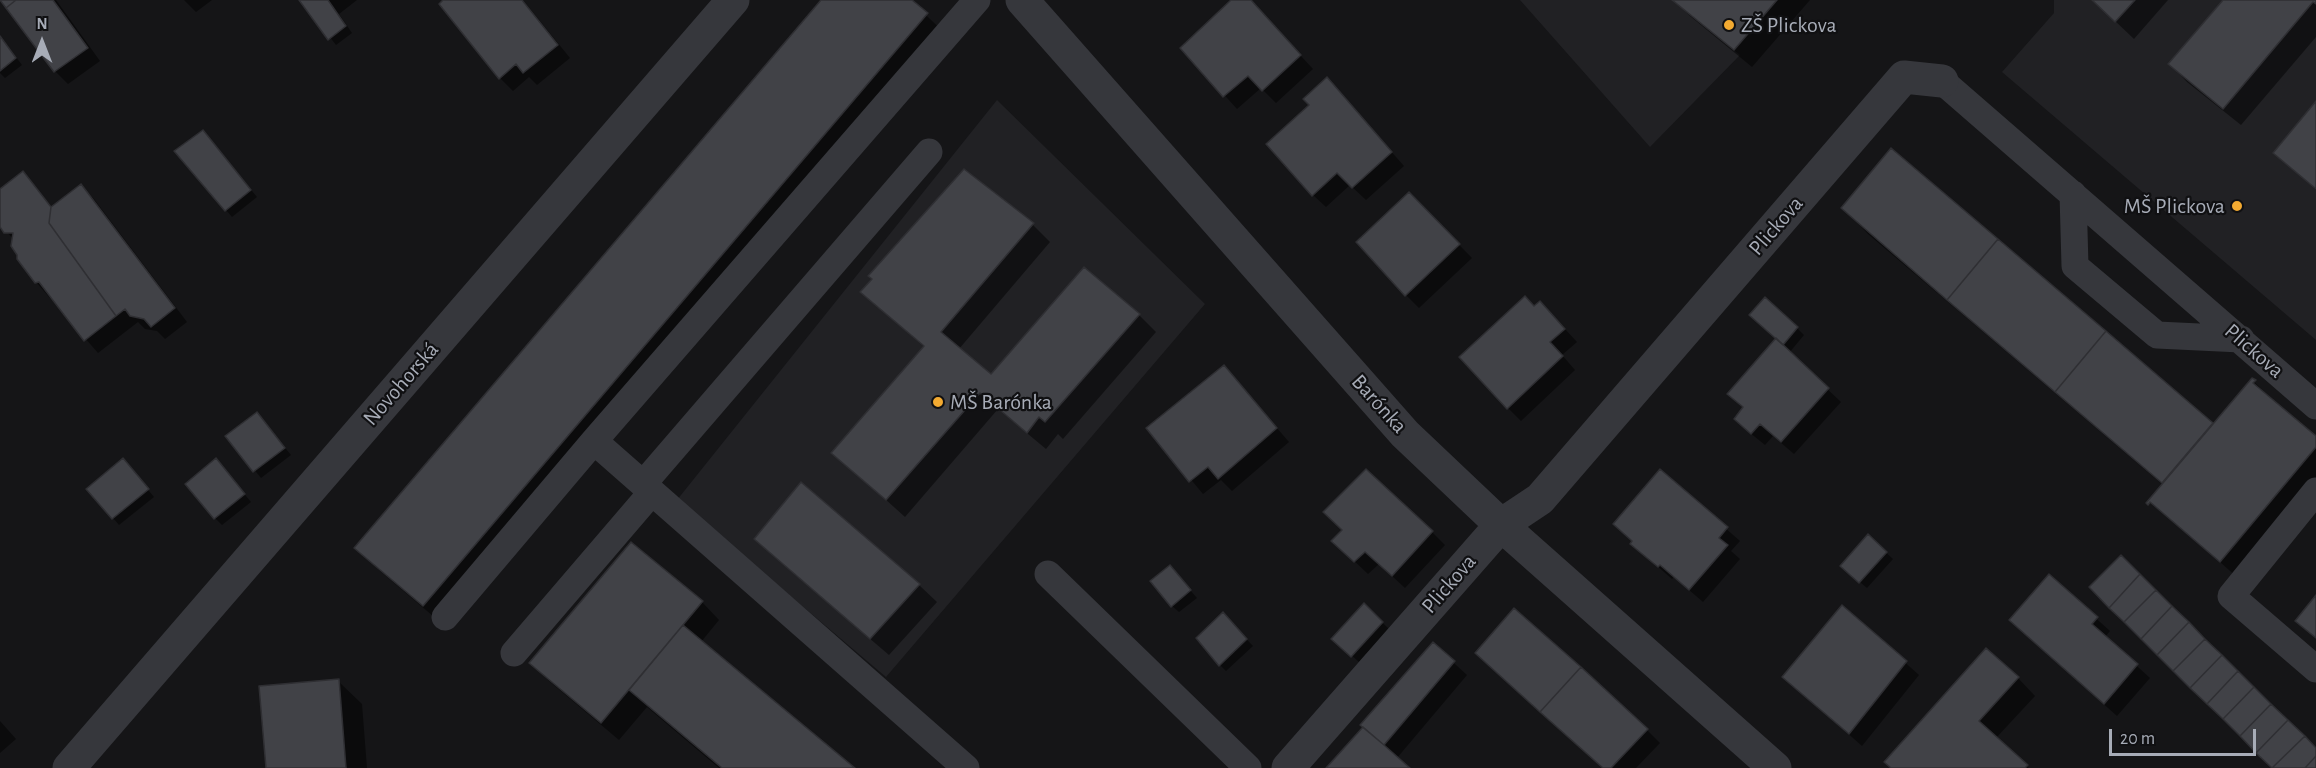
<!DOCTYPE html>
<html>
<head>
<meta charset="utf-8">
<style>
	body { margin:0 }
	#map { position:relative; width:2316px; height:768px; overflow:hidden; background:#151517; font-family:"Alegreya Sans",sans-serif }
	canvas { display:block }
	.north { position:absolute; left:12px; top:12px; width:60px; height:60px; -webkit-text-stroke:4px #101012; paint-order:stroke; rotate:0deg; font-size:16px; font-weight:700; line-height:24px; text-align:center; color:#a7acb7 }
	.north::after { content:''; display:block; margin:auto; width:21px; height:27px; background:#a7acb7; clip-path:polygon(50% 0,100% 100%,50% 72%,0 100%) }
	.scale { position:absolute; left:2109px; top:729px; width:147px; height:27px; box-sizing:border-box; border:3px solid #a7acb7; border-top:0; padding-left:8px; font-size:18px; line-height:21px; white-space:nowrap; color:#a7acb7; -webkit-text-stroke:4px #101012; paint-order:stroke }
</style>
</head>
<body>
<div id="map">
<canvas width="2316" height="768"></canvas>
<div class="north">N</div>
<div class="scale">20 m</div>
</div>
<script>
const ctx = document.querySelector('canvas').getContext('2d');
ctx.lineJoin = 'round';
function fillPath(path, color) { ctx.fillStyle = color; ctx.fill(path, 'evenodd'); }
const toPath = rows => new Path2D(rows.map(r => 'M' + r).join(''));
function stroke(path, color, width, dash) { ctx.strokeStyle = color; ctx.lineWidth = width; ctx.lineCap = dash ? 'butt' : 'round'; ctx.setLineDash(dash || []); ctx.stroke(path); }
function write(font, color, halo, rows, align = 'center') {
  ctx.font = font + ' "Alegreya Sans",sans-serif'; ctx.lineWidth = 4.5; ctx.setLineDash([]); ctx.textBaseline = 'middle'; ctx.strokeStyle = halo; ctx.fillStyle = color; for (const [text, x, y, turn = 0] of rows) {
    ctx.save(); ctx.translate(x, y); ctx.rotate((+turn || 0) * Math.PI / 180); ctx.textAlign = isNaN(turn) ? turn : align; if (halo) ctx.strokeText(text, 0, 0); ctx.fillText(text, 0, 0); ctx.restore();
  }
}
const built = toPath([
	[1520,0,1777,0,1734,50,1740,55,1650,147],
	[2054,0,2316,0,2316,340,2002,72,2054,13],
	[997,100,1205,304,886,677,677,500]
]);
const shadow = toPath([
	[2,0,56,0,100,61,68,84,55,71],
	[184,0,212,0,196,12],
	[301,0,357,0,339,14,352,33,336,45],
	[446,0,523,0,570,58,537,85,529,77,513,91,500,78],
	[823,0,910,0,950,38,447,628,380,571,356,548],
	[1234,0,1249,0,1313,69,1276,103,1261,88,1237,109,1182,48],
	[1674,0,1810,0,1752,67,1690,16],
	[2093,0,2168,0,2134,39],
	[2225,0,2316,0,2316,37,2241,125,2187,82,2170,64],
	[0,36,22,65,5,78,0,73],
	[1327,79,1404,166,1366,200,1350,185,1326,207,1313,195,1311,105],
	[2316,103,2316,190,2275,153],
	[209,139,257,197,232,217,226,210],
	[1891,150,2214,426,2252,380,2272,399,2271,400,2316,438,2316,486,2238,578,2150,500,2163,485,1868,234,1844,209],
	[964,171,1033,225,1050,242,959,349,991,376,1139,315,1156,332,1063,439,1058,434,1046,449,998,409,905,517,834,453,924,347,862,292],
	[23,173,53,208,81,186,94,199,187,322,165,339,157,331,145,329,138,322,98,353,36,282,14,240,0,224,0,191],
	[1409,194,1472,258,1419,308,1406,295],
	[1534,307,1553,316,1577,342,1562,355,1575,370,1521,421,1508,408],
	[1797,328,1804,335,1789,353,1841,402,1794,454,1773,436,1765,445,1749,432,1744,409,1729,394],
	[1224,367,1289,442,1232,491,1221,480,1203,494,1148,428],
	[263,421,291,455,261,478,227,436],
	[129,467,154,497,119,525,113,518],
	[222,467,251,502,222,525,215,518],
	[1660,471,1740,541,1731,551,1740,559,1703,602,1674,577,1672,579,1632,544],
	[802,484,919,585,937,602,889,655,773,556,756,539],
	[1432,532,1445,545,1405,588,1379,564,1368,574,1333,541],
	[1868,536,1893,559,1867,588,1848,572],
	[1176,574,1197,598,1179,612,1172,606],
	[2049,576,2110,631,2105,637,2150,678,2117,716,2024,633],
	[702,602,719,620,701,642,853,768,719,768,647,707,619,740,549,681,531,663],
	[1364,605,1389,629,1359,662,1340,645],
	[1843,607,1919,675,1862,746,1784,677],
	[1223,615,1253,646,1226,671,1220,665],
	[1433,644,1467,675,1397,758,1408,768,1328,768],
	[2018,678,2035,696,1996,738,2029,768,1892,768],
	[338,681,362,704,367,768,267,768],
	[0,721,16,739,0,753],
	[1647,730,1660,743,1636,768,1604,768]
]);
const building = toPath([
	[0,0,16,0,6,8,0,0],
	[16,0,53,0,88,48,54,72,6,8,16,0],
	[299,0,328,0,346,26,328,40,299,0],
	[443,0,522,0,558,45,523,73,516,64,499,79,439,4,443,0],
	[821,0,912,0,928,13,423,606,354,548,821,0],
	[1231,0,1251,0,1301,55,1262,91,1248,76,1223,97,1180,48,1231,0],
	[1672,0,1777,0,1734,50,1672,0],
	[2092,0,2135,0,2115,22,2092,0],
	[2223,0,2316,0,2316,4,2313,2,2223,109,2168,64,2223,0],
	[0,36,16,58,0,71,0,36],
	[1327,77,1392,152,1352,188,1337,173,1312,196,1266,144,1309,105,1303,99,1327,77],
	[2316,101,2316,189,2273,153,2316,101],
	[203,130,251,190,225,211,174,151,203,130],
	[1891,148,1998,239,1947,300,1841,208,1891,148],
	[964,169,1034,223,941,332,991,374,1084,267,1140,314,1045,422,1039,417,1027,433,980,393,886,500,831,453,924,346,860,292,872,279,868,276,964,169],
	[23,171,51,207,49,223,116,316,84,341,39,282,35,283,17,259,17,255,11,246,13,233,4,233,0,227,0,189,23,171],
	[81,184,175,308,151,327,144,319,130,316,125,309,116,316,49,223,51,207,81,184],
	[1409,192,1460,244,1405,296,1356,242,1409,192],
	[1998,239,2106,331,2055,392,1947,300,1998,239],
	[1525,296,1534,306,1540,301,1565,329,1550,342,1563,356,1507,409,1459,357,1525,296],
	[1765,297,1798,327,1783,345,1749,315,1765,297],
	[2106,331,2213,423,2162,483,2055,392,2106,331],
	[1776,338,1829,388,1781,442,1760,424,1751,434,1734,419,1743,407,1727,394,1776,338],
	[1224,365,1277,428,1218,479,1208,467,1189,482,1146,428,1224,365],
	[2252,378,2256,380,2253,383,2316,436,2316,447,2220,562,2150,502,2148,505,2146,503,2252,378],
	[257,412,285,448,253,472,225,436,257,412],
	[123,458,149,489,112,519,86,489,123,458],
	[216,458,245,494,214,519,185,484,216,458],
	[1366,469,1433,531,1392,576,1365,552,1354,562,1331,541,1342,530,1323,512,1366,469],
	[1660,469,1728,527,1719,538,1728,545,1689,590,1660,565,1658,567,1630,544,1632,541,1613,524,1660,469],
	[801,482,920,584,870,639,754,539,801,482],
	[1868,534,1887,552,1859,583,1840,566,1868,534],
	[631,542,703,601,601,723,529,663,631,542],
	[2121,555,2140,574,2109,608,2089,587,2121,555],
	[1170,565,1191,590,1171,607,1150,581,1170,565],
	[2049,574,2098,617,2092,624,2138,664,2104,704,2009,620,2049,574],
	[2140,574,2156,590,2124,622,2109,608,2140,574],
	[2156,590,2172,606,2141,639,2124,622,2156,590],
	[2316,595,2316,638,2295,621,2316,595],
	[1364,603,1383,622,1351,657,1331,639,1364,603],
	[1842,605,1907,661,1849,734,1782,677,1842,605],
	[2172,606,2189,622,2157,655,2141,639,2172,606],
	[1514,608,1581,667,1540,712,1475,653,1514,608],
	[1223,612,1247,639,1219,666,1196,638,1223,612],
	[2189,622,2205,639,2173,671,2157,655,2189,622],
	[683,625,855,768,722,768,629,690,683,625],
	[2205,639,2222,655,2190,688,2173,671,2205,639],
	[1433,642,1455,661,1384,745,1360,725,1433,642],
	[1986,648,2019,677,1979,721,2028,765,2025,768,1891,768,1884,762,1986,648],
	[2222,655,2238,671,2207,704,2190,688,2222,655],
	[1581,667,1648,729,1611,768,1603,768,1540,712,1581,667],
	[2238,671,2254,687,2223,719,2207,704,2238,671],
	[339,679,346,768,266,768,259,686,339,679],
	[2254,687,2271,704,2240,736,2223,719,2254,687],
	[2271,704,2288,720,2256,753,2240,736,2271,704],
	[2288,720,2305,736,2272,768,2256,753,2288,720],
	[1363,727,1384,745,1410,768,1326,768,1363,727],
	[2305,736,2316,748,2316,756,2305,768,2272,768,2305,736],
	[2316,756,2316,768,2305,768,2316,756]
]);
const service = toPath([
	[1942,81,2316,406],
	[2073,194,2075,266,2157,335,2241,339],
	[594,441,966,768],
	[643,484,929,152],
	[2316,491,2231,596,2316,669],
	[1048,574,1248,768],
	[445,617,594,441,977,0],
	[514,653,652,492]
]);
const minor = toPath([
	[1022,0,1405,434,1501,525,1775,768],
	[69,768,733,0],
	[1288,768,1501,525,1540,499,1904,77,1942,81]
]);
const markers = [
	[1729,25,6,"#f3aa31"],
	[2237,206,6,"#f3aa31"],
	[938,402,6,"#f3aa31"]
];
const poiNames = [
	["ZŠ Plickova",1741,25],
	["MŠ Plickova",2225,206,"right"],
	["MŠ Barónka",950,402]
];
const streetNames = [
	["Plickova",1776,226,-49],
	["Plickova",2254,351,41],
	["Novohorská",401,384,-49],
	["Barónka",1379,404,48],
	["Plickova",1449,584,-49]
];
fillPath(built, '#212124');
fillPath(shadow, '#0007');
fillPath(building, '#414247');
stroke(building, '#2f2f33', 1.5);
stroke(service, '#36373c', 27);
stroke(minor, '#36373c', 33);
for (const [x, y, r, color] of markers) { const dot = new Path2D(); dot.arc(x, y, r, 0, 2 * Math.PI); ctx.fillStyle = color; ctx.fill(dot); stroke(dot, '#101012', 2); }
write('22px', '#a7acb7', '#101012', poiNames, 'left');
write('22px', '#a7acb7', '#101012', streetNames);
</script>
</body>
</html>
